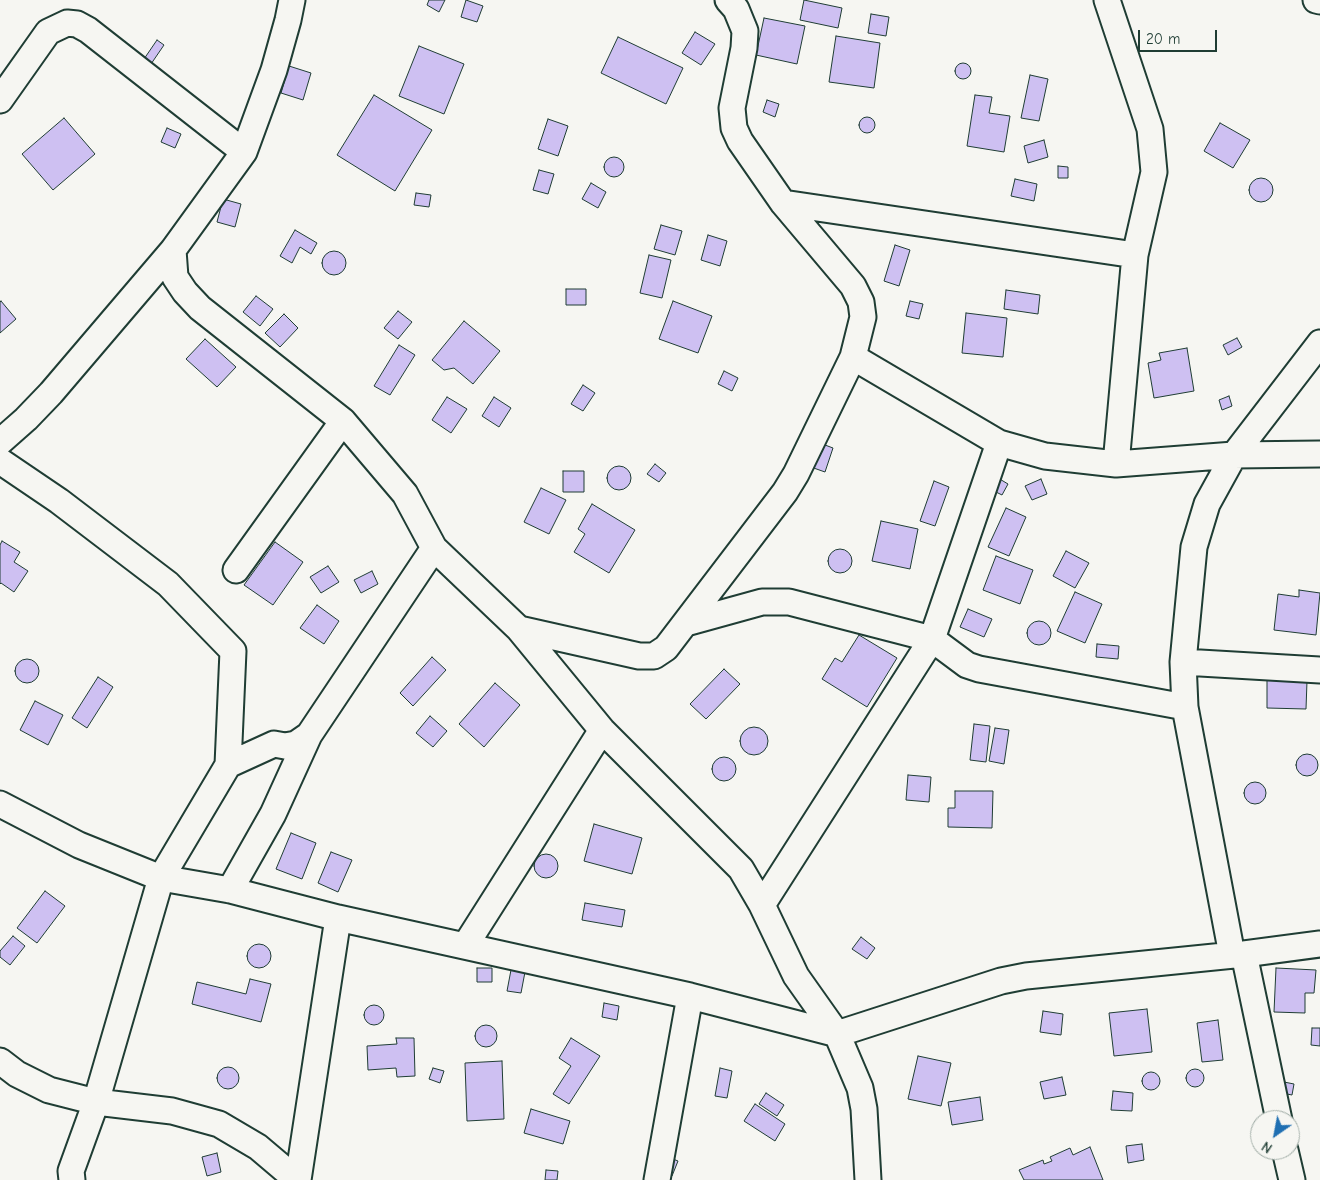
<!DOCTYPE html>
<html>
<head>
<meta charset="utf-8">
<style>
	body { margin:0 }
	#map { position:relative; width:1320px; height:1180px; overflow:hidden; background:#f6f6f2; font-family:"Comic Neue",sans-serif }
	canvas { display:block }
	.north { position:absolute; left:1250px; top:1110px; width:50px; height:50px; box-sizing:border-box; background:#f6f6f2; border:1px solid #a0aca6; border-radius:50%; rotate:213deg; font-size:14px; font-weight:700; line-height:20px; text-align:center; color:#1f3d34 }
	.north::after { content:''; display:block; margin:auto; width:18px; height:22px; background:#1f6fb2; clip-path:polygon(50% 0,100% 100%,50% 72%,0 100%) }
	.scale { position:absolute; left:1138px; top:30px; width:79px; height:22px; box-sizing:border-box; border:2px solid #1f3d34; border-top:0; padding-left:6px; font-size:15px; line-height:18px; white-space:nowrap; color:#1f3d34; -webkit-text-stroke:4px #f6f6f2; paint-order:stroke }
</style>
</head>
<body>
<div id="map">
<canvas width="1320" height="1180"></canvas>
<div class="north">N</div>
<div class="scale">20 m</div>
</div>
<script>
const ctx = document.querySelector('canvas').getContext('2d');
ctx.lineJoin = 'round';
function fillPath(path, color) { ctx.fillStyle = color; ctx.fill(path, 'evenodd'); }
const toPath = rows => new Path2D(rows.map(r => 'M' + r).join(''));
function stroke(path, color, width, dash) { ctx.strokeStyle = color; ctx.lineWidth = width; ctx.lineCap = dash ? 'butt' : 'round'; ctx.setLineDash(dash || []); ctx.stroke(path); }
const building = toPath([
	[429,0,445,0,439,12,427,5,429,0],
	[466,0,483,6,477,22,461,17,466,0],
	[804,0,842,8,838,28,800,20,804,0],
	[871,14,889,17,886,36,868,33,871,14],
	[764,18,805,26,797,64,756,55,764,18],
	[695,32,715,44,701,65,682,53,695,32],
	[836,36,880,43,874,88,829,82,836,36],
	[618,37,683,68,666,104,601,73,618,37],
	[157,40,164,45,151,64,144,59,157,40],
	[419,46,464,64,444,114,399,96,419,46],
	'955 71a8 8 0 1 1 16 0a8 8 0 1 1-16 0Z',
	[289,66,311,73,303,100,281,93,289,66],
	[1030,75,1048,79,1039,121,1021,118,1030,75],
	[374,95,432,130,395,191,337,155,374,95],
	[975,95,992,97,989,113,1010,116,1004,152,967,146,975,95],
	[767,100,779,104,775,117,763,112,767,100],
	'859 125a8 8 0 1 1 16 0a8 8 0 1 1-16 0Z',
	[64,118,95,154,53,190,22,154,64,118],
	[548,119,568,126,558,156,538,149,548,119],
	[1220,123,1250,140,1233,168,1204,151,1220,123],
	[167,128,181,134,175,148,161,142,167,128],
	[1044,140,1048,157,1028,163,1024,146,1044,140],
	'604 167a10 10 0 1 1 20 0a10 10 0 1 1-20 0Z',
	[1058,166,1068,167,1068,178,1058,178,1058,166],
	[539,170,554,174,548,194,533,190,539,170],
	'1249 190a12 12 0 1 1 24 0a12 12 0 1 1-24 0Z',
	[1015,179,1037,184,1034,201,1011,196,1015,179],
	[591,183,606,192,598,208,582,199,591,183],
	[416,193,431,195,429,207,414,205,416,193],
	[223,199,241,204,235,227,217,222,223,199],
	[661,225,682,231,675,255,654,249,661,225],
	[295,230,317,243,311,254,300,247,292,263,280,256,295,230],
	[708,235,727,241,720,266,701,260,708,235],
	[895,245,910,250,899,286,884,281,895,245],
	'322 263a12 12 0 1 1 24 0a12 12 0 1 1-24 0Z',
	[649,255,671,260,662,298,640,293,649,255],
	[566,289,586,289,586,305,566,305,566,289],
	[1006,290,1040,295,1038,314,1004,309,1006,290],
	[256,296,273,309,260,326,243,312,256,296],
	[1,301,16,319,0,333,0,302,1,301],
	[673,301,712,316,698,353,659,339,673,301],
	[910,301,923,304,919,319,906,316,910,301],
	[398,311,412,322,398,339,384,328,398,311],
	[966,313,1007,318,1003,357,962,353,966,313],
	[284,314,298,328,280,347,265,333,284,314],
	[464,321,500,351,473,384,454,368,444,370,432,360,464,321],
	[1237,338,1242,347,1228,355,1223,345,1237,338],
	[205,339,236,367,217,387,186,359,205,339],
	[399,345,415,355,390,395,374,386,399,345],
	[1187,348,1194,391,1154,398,1148,363,1161,360,1159,353,1187,348],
	[724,371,738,378,732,391,718,384,724,371],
	[583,385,595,393,583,411,571,404,583,385],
	[1229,396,1232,406,1222,410,1219,400,1229,396],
	[447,397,467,409,451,433,432,420,447,397],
	[494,397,511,408,499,427,482,416,494,397],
	[817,442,833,448,825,472,808,466,817,442],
	[655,464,666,473,659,482,647,474,655,464],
	'607 478a12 12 0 1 1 24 0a12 12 0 1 1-24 0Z',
	[563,471,584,471,584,492,563,492,563,471],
	[998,478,1008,484,1002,495,992,490,998,478],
	[1041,479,1047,494,1032,500,1025,486,1041,479],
	[934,481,949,487,935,526,920,521,934,481],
	[541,488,566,500,549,534,524,522,541,488],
	[592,504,635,530,609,573,574,552,585,534,578,529,592,504],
	[1006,508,1026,517,1009,556,988,547,1006,508],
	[881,521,918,529,910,569,872,561,881,521],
	[2,541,20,552,14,562,28,571,14,592,1,583,0,584,0,545,2,541],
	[275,542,303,562,273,605,244,585,275,542],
	'828 561a12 12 0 1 1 24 0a12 12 0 1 1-24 0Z',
	[1066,551,1089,563,1075,588,1053,576,1066,551],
	[996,556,1033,570,1020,604,983,590,996,556],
	[328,566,339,582,321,593,310,577,328,566],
	[372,571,378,584,361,593,354,580,372,571],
	[1299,590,1320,593,1316,635,1274,630,1278,594,1299,597,1299,590],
	[1075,592,1102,604,1085,643,1057,631,1075,592],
	[317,605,339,621,324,644,300,628,317,605],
	[968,609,992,619,984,637,960,627,968,609],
	'1027 633a12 12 0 1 1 24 0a12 12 0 1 1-24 0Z',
	[859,635,897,658,867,707,822,679,835,658,842,662,859,635],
	[1097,644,1119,646,1118,659,1096,657,1097,644],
	[432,657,446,670,413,706,400,693,432,657],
	'15 671a12 12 0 1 1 24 0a12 12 0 1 1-24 0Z',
	[724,669,740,684,706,719,690,704,724,669],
	[98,677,113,687,87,728,72,718,98,677],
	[1267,680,1307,681,1306,709,1267,708,1267,680],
	[495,683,520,705,484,747,459,724,495,683],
	[35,701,63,715,48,745,20,730,35,701],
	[430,716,447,731,433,747,416,733,430,716],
	[974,724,990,726,986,762,970,760,974,724],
	'740 741a14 14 0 1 1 28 0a14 14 0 1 1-28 0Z',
	[995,728,1009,730,1004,764,989,761,995,728],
	'1296 765a11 11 0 1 1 22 0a11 11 0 1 1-22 0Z',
	'712 769a12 12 0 1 1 24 0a12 12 0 1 1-24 0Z',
	[908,775,931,777,929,802,906,800,908,775],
	'1244 793a11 11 0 1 1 22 0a11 11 0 1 1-22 0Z',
	[955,791,993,791,992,828,948,827,948,808,955,808,955,791],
	[594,824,642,838,632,874,584,861,594,824],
	[291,833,316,843,302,879,276,869,291,833],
	[331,852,352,860,338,892,318,883,331,852],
	'534 866a12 12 0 1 1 24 0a12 12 0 1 1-24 0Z',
	[45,891,65,906,37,943,17,928,45,891],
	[585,903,625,910,622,927,582,920,585,903],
	[13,936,25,946,10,965,0,957,0,951,13,936],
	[861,937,875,948,867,959,852,949,861,937],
	'247 956a12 12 0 1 1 24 0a12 12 0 1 1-24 0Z',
	[477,968,492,968,492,982,477,982,477,968],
	[1276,968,1316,970,1314,993,1305,993,1305,1013,1274,1012,1276,968],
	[511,970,525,972,521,993,507,991,511,970],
	[250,979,271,984,261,1022,192,1004,197,982,246,994,250,979],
	[604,1003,619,1006,617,1020,602,1017,604,1003],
	'364 1015a10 10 0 1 1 20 0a10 10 0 1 1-20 0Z',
	[1147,1009,1152,1052,1114,1056,1109,1013,1147,1009],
	[1043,1011,1063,1014,1061,1035,1040,1032,1043,1011],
	[1218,1020,1223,1060,1202,1062,1197,1023,1218,1020],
	'475 1036a11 11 0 1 1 22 0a11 11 0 1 1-22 0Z',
	[1312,1028,1320,1028,1320,1046,1311,1045,1312,1028],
	[396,1038,414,1038,415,1076,397,1077,396,1068,368,1070,367,1046,397,1044,396,1038],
	[571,1038,600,1056,569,1104,553,1094,571,1066,559,1058,571,1038],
	[918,1056,951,1063,941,1106,908,1099,918,1056],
	[502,1061,504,1119,467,1121,465,1063,502,1061],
	'217 1078a11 11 0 1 1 22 0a11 11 0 1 1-22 0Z',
	[433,1068,444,1071,440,1083,429,1079,433,1068],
	[720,1068,732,1071,727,1098,715,1096,720,1068],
	'1186 1078a9 9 0 1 1 18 0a9 9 0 1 1-18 0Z',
	'1142 1081a9 9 0 1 1 18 0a9 9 0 1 1-18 0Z',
	[1062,1077,1066,1095,1044,1099,1040,1082,1062,1077],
	[1284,1082,1294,1084,1292,1095,1282,1093,1284,1082],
	[1113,1091,1133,1093,1132,1111,1111,1110,1113,1091],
	[766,1093,784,1105,777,1116,759,1104,766,1093],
	[980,1097,983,1120,952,1125,948,1102,980,1097],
	[755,1104,785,1124,775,1141,744,1121,755,1104],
	[531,1109,570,1121,563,1144,524,1133,531,1109],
	[1142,1144,1144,1160,1128,1163,1126,1146,1142,1144],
	[1090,1147,1103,1180,1024,1180,1019,1170,1043,1160,1044,1164,1052,1161,1050,1157,1070,1148,1073,1155,1090,1147],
	[217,1153,221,1172,207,1176,202,1157,217,1153],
	[668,1157,678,1161,672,1176,662,1172,668,1157],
	[546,1170,558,1171,557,1180,545,1180,546,1170]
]);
const minor = toPath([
	[728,0,736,9,745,31,744,48,732,108,734,128,740,141,783,203,853,286,861,302,863,317,853,357,999,443,1045,456,1116,464,1234,455,1320,454],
	[1107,0,1150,129,1154,172,1135,255,1116,464],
	[1316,0,1320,1],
	[0,100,48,32,67,23,77,24,88,30,244,152],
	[783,203,1135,255],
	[173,250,175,277,185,292,200,308,343,421,405,494,434,548,519,629,602,730,741,869,762,905,796,976,837,1034,860,1088,864,1109,868,1180],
	[0,442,26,419,51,393,173,250,244,152,274,70,288,20,292,0],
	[0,461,59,501,168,584,233,651,228,765,161,878,96,1102,71,1171,72,1180],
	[236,570,343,421],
	[686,623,762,602,789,602,932,639,967,665,979,669,1185,707],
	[519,629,639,656,654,656,666,648,785,492,796,474,853,357],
	[1183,662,1320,670],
	[228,765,274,744,285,746,296,744,309,735,434,548],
	[0,804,79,845,161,878,230,890,338,918,690,996,837,1034,1001,981,1026,976,1244,954,1320,944],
	[230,890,273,814,309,735],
	[762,905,932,639,999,443],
	[465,946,602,730],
	[1244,954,1279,1120],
	[1232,955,1185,707,1183,662,1194,547,1207,504,1234,455,1320,343],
	[0,1061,17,1074,49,1090,96,1102,172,1111,219,1124,258,1147,297,1180],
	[1285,1150,1292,1180],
	[298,1180,338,918],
	[657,1180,690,996]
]);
fillPath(building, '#cec0f2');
stroke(building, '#1f3d34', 1);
stroke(minor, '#1f3d34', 29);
stroke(minor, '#f6f6f2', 25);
</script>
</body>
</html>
